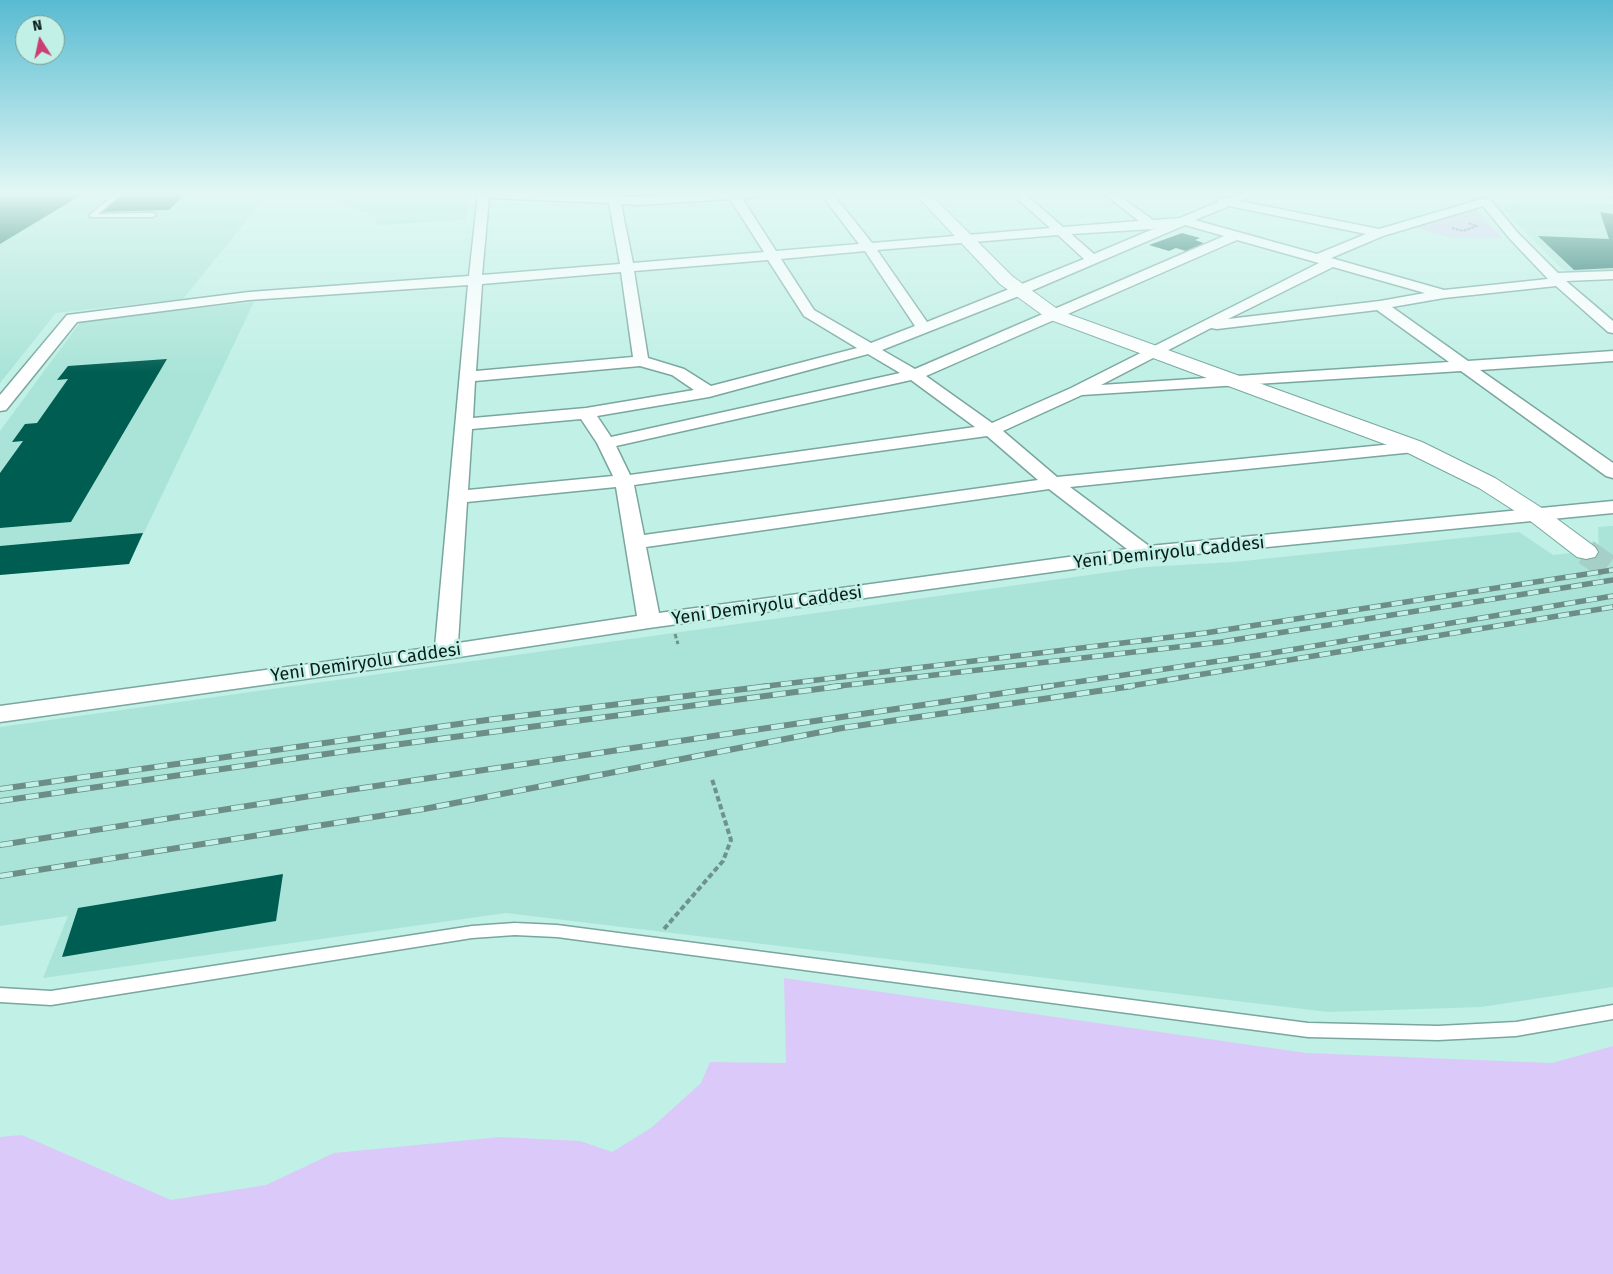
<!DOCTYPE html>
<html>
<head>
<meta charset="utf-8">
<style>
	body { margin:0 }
	#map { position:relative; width:1613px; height:1274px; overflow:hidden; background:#c0f0e6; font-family:"Fira Sans",sans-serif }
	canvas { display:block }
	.north { position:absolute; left:15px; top:15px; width:50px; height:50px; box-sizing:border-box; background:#c0f0e6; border:1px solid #779b94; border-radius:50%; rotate:350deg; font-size:14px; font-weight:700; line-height:20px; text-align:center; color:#0a1c19 }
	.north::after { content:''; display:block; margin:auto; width:18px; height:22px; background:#ca3f73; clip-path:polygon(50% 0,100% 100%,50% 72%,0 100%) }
</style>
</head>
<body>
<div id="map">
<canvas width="1613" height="1274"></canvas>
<div class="north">N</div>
</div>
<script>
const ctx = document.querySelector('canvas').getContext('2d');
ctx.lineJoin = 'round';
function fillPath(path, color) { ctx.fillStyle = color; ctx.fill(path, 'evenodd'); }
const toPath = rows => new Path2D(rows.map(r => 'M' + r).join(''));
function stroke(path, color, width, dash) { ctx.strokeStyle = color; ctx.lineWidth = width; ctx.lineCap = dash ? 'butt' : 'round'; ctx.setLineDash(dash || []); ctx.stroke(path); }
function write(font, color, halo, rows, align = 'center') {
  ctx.font = font + ' "Fira Sans",sans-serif'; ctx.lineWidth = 5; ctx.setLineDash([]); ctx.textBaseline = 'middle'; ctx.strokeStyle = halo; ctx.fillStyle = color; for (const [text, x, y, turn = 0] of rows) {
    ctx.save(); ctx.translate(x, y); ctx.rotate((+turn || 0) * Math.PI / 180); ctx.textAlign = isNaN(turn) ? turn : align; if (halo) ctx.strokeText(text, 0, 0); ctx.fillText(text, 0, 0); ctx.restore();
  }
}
const built = toPath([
	[0,194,469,194,466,220,377,225,374,215,336,203,332,195,265,198,183,299,56,313,0,383],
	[1534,198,1613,204,1613,271,1576,273,1563,270,1505,212,1503,208,1508,204],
	[254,302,129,564,0,575,0,431,81,321],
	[1613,526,1613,987,1481,1007,1328,1012,506,913,43,978,68,916,0,926,0,727,1146,567,1234,562,1519,532,1553,555,1599,550,1598,527]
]);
const green = toPath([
	[1549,194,1613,194,1613,201],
	[1475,208,1502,238,1448,237,1413,227],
	[784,978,1306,1053,1552,1063,1613,1046,1613,1274,0,1274,0,1137,22,1135,171,1200,266,1185,334,1153,500,1137,580,1141,612,1152,651,1128,701,1083,710,1062,786,1063]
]);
const building = toPath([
	[0,194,83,194,0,244],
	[116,194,185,194,169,210,95,212],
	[1600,212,1613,214,1613,268,1574,270,1538,236,1609,239],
	[1182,233,1200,238,1195,240,1209,245,1189,252,1176,248,1169,251,1149,245],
	[167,359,71,522,0,528,0,473,23,441,12,442,25,424,37,423,68,379,57,380,68,366],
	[143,533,129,564,0,575,0,546],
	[283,874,276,921,62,957,78,908]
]);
const secondaryTunnel = toPath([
	[1586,552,1613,571]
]);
const pathFar2 = toPath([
	[1587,194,1613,197],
	[1452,228,1463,231,1477,226,1468,223]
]);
const pathFar1 = toPath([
	[675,634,678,644]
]);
const path = toPath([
	[664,929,723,861,731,840,712,779]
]);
const lane = toPath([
	[115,194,121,194,98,214,153,213,156,215,153,217,90,217,90,215,115,194],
	[515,923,557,925,1308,1023,1438,1026,1516,1022,1613,1005,1613,1019,1516,1036,1438,1040,1308,1037,557,937,515,935,472,938,51,1005,0,1002,0,988,51,991,472,926,515,923]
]);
const street = toPath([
	[478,194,554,194,608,196,607,194,619,194,619,197,638,197,704,194,764,194,758,197,742,198,776,251,859,244,821,194,833,194,872,243,1050,228,1012,194,1025,194,1063,227,1139,221,1104,194,1117,194,1153,220,1180,218,1218,202,1219,198,1226,198,1237,194,1252,194,1250,196,1240,201,1379,229,1482,199,1490,199,1518,233,1558,273,1613,271,1613,279,1566,281,1613,321,1613,333,1608,332,1556,286,1444,298,1392,307,1468,361,1613,351,1613,361,1480,370,1613,463,1613,478,1606,476,1461,371,1082,395,1003,431,1057,477,1414,442,1420,443,1423,447,1420,451,1414,452,1070,487,1149,546,1613,501,1613,513,1145,559,649,628,446,659,0,722,0,706,435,647,468,285,249,300,77,322,6,410,0,411,0,395,67,315,249,292,469,276,478,194],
	[489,198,609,203,620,264,482,275,489,198],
	[730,199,764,252,633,263,621,204,638,205,730,199],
	[1229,206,1366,234,1317,254,1195,220,1229,206],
	[1483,206,1510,239,1548,279,1444,290,1331,258,1383,236,1483,206],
	[1185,225,1224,236,915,369,882,350,1024,294,1185,225],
	[1158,227,1094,254,1071,234,1152,229,1158,227],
	[1058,235,1084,259,927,322,877,250,1058,235],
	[1237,240,1319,263,1071,388,992,423,926,376,1237,240],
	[865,251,915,326,871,343,814,310,781,259,865,251],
	[768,260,804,316,857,348,711,386,684,369,648,358,634,271,768,260],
	[1333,267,1425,293,1380,301,1228,319,1333,267],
	[621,272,633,357,476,371,482,284,621,272],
	[1377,310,1449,362,1101,385,1211,328,1217,329,1377,310],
	[868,354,900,373,611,437,597,416,709,397,868,354],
	[640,366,672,375,694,390,586,408,473,418,475,381,640,366],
	[911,380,975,427,630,475,616,446,911,380],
	[581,419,597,443,613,476,468,490,472,429,581,419],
	[987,436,1038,480,644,535,634,485,987,436],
	[616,487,637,616,458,643,467,502,616,487],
	[1049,489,1127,549,659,613,646,547,1049,489]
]);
const secondary = toPath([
	[915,194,930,194,1012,276,1060,311,1422,442,1495,478,1545,510,1595,547,1598,552,1595,557,1586,559,1577,557,1529,520,1479,488,1406,452,1048,319,1000,284,915,194]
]);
const railFar1 = toPath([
	[759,687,1205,633,1613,570],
	[830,687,1221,642,1613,580],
	[1043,687,1266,654,1613,596],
	[1124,687,1613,607]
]);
const rail = toPath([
	[0,789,487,720,769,686],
	[0,801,340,752,841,686],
	[0,845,342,791,1051,686],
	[0,876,424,809,842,728,1133,686]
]);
const streetNames = [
	["Yeni Demiryolu Caddesi",1169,553,-6],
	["Yeni Demiryolu Caddesi",767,606,-8],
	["Yeni Demiryolu Caddesi",366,663,-8]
];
fillPath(built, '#aae4d8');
fillPath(green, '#dbcaf9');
fillPath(building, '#005d52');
stroke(secondaryTunnel, '#a5d0c7', 26, [26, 13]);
stroke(lane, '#79a69e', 3);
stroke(street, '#79a69e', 3);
stroke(secondary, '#79a69e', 2);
stroke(pathFar2, '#6f928b', 2, [3, 1]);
stroke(pathFar1, '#6f928b', 3, [4.5, 2.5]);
stroke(path, '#6f928b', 4, [5.5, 3]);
fillPath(lane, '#fff');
fillPath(street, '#fff');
fillPath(secondary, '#fff');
stroke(railFar1, '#6c8e87', 5.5);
stroke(rail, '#6c8e87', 6);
stroke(railFar1, '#c0f0e6', 4, [11]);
stroke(rail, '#c0f0e6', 4.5, [13]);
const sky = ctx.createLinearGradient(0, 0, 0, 372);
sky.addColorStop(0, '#58bbd2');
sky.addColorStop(0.52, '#e3f8f4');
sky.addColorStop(1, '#e3f8f400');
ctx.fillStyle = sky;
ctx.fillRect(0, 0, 1613, 372);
write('18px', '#0a1c19', '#c0f0e6', streetNames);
</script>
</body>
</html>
